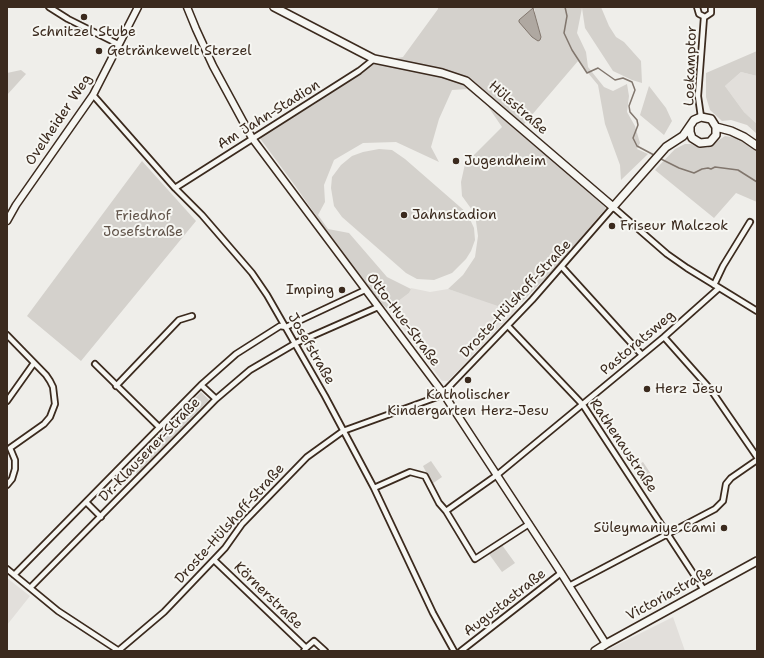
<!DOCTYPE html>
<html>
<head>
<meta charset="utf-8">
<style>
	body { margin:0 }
	#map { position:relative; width:764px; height:658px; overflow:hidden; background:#efeeea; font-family:"Shantell Sans",sans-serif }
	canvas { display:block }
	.frame { position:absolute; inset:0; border:8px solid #3b2a1e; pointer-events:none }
</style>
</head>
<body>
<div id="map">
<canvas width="764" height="658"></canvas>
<div class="frame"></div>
</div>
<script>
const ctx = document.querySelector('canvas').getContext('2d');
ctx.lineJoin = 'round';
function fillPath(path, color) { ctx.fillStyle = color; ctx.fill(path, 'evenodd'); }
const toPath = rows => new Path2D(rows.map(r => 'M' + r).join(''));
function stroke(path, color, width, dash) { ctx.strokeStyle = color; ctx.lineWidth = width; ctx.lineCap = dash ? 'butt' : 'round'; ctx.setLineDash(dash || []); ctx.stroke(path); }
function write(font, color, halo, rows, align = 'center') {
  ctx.font = font + ' "Shantell Sans",sans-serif'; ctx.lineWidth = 4; ctx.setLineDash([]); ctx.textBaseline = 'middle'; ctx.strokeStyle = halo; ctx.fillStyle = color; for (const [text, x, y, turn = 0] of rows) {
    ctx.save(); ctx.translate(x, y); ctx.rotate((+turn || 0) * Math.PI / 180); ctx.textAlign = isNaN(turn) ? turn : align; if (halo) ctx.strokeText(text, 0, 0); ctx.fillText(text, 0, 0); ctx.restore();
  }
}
const built = toPath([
	[741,72,757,76,757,124,744,112,725,86],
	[411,288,430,292,448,289,498,305,517,309,448,381,442,381,388,309,409,293],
	[7,578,30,596,7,625],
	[673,617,685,651,605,651]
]);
const green = toPath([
	[438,7,601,7,609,26,616,37,624,42,641,61,642,83,632,80,613,71,585,28,582,8,577,33,586,52,588,67,604,87,613,91,627,84,629,96,627,112,635,126,640,143,637,149,648,154,621,180,620,165,605,124,598,85,578,61,519,130,606,208,558,265,522,302,498,306,448,289,463,275,475,257,478,236,475,214,462,196,461,182,465,164,502,127,487,105,467,89,452,90,439,119,431,147,439,162,396,142,363,143,334,160,324,185,325,202,318,215,328,229,349,233,387,277,411,289,409,293,388,309,373,297,296,187,259,137,315,104,374,61,403,57,438,9],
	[535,9,535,17,541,37,540,40,519,20],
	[757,51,757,76,741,72,725,86,744,112,757,124,757,134,747,125,731,120,722,121,710,110,706,97,706,73],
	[21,70,26,74,7,95,7,73],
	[649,86,666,108,672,121,664,135,640,115],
	[725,136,736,138,746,143,757,152,757,202,736,193,714,218,655,170,675,149,685,144,691,144,699,147,707,148],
	[379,149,392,150,405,159,467,213,474,228,475,240,471,251,466,259,452,273,434,280,417,279,406,273,342,217,334,206,331,188,332,177,341,165,352,156,363,152],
	[142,161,196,221,81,361,27,316],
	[201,392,209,400,137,474,130,466],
	[431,461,442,477,432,484,423,466],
	[643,462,651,474,644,478,636,466],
	[502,545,515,563,502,572,489,554]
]);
const water = toPath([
	[533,8,541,37,540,40,538,41,532,37,519,22,519,20,533,8]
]);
const stream = toPath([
	[565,7,567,16,564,33,572,50,587,73,598,68,615,80,623,78,632,82,635,90,629,106,630,112,637,120,638,125,633,138,637,146,654,155],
	[659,158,679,168,694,173,702,169,708,168,711,169,715,167,738,170,757,182]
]);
const minor = toPath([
	[49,7,68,19,118,44],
	[697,7,699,14,705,17,711,13,711,7],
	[93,95,175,188,202,215,252,273,267,295,325,396,374,488,433,613,454,651],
	[701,117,698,96,704,17],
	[175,188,359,71,374,59],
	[562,267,642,355],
	[714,285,723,266,750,222],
	[508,326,583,405,704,590],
	[7,335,46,375,50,381,53,387,55,404,50,417,44,424,10,448,15,460,15,469,12,479,7,485],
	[664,337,711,390,757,457],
	[95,364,159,427],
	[201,385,216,399],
	[116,386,179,320,192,316],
	[7,401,34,363],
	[374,488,410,472,425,476,439,503,446,511],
	[86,502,101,517],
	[529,524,475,559,446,511,497,475,664,337,719,288],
	[214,560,306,648,304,651],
	[7,569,58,611,119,651],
	[14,575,201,385,236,354,280,326,286,327,365,290],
	[569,586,715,509,723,501,726,484,731,478,757,460],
	[30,588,216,399,250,370,296,343,378,307],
	[306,648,314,641,325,651],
	[118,651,164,612,225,548,242,524,307,457,343,431,437,397,443,393,532,300,613,207,667,254,687,268,757,311],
	[461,651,561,573]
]);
const tertiary = toPath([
	[187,7,196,29,213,66,252,138,443,393,561,573,606,644],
	[7,221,16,205,93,95,138,7]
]);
const secondary = toPath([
	[274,7,374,59,442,73,466,81,613,207,666,147,683,136,694,120,701,117,711,119,716,127,716,135,710,142,700,143,692,138,690,132,690,126],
	[716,127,731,131,744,137,757,146],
	[595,651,606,644,757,561]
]);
const markers = [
	[84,17,4,"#3b2a1e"],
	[99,51,4,"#3b2a1e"],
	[456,161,4,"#3b2a1e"],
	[404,215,4,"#3b2a1e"],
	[612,226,4,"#3b2a1e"],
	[342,290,4,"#3b2a1e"],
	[468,380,4,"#3b2a1e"],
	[647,389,4,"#3b2a1e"],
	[724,528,4,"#3b2a1e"]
];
const poiNames = [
	["Schnitzel Stube",84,32,"center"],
	["Getränkewelt Sterzel",107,51],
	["Jugendheim",464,161],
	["Jahnstadion",412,215],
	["Friseur Malczok",620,226],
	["Imping",334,290,"right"],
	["Herz Jesu",655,389],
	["Katholischer",468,395,"center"],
	["Kindergarten Herz-Jesu",468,411,"center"],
	["Süleymaniye Cami",716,528,"right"]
];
const streetNames = [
	["Loekamptor",691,66,-88],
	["Hülsstraße",518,108,41],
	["Am Jahn-Stadion",269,115,-32],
	["Ovelheider Weg",59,120,-56],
	["Droste-Hülshoff-Straße",516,299,-47],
	["Otto-Hue-Straße",403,320,53],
	["Pastoratsweg",638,343,-40],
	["Josefstraße",311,349,60],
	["Rathenaustraße",623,446,56],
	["Dr.-Klausener-Straße",150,450,-46],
	["Droste-Hülshoff-Straße",230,524,-48],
	["Victoriastraße",670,594,-29],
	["Körnerstraße",268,596,44],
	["Augustastraße",505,603,-38]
];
const parkNames = [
	["Friedhof",143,216],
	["Josefstraße",143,232]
];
fillPath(built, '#e2dfdb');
fillPath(green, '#d4d1cc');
fillPath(water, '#afa8a1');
stroke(water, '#81766d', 1);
stroke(stream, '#81766d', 1.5);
stroke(minor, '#3b2a1e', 8);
stroke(tertiary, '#3b2a1e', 9);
stroke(secondary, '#3b2a1e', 10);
stroke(minor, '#f6f6f2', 4.5);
stroke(tertiary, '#f6f6f2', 6);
stroke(secondary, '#f6f6f2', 7);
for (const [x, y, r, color] of markers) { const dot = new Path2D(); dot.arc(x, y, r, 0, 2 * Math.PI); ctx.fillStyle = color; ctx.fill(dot); stroke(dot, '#f6f6f2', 1.5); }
write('14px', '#3b2a1e', '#f6f6f2', poiNames, 'left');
write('14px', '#3b2a1e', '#f6f6f2', streetNames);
write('14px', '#61544a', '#f6f6f2', parkNames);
</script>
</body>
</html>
